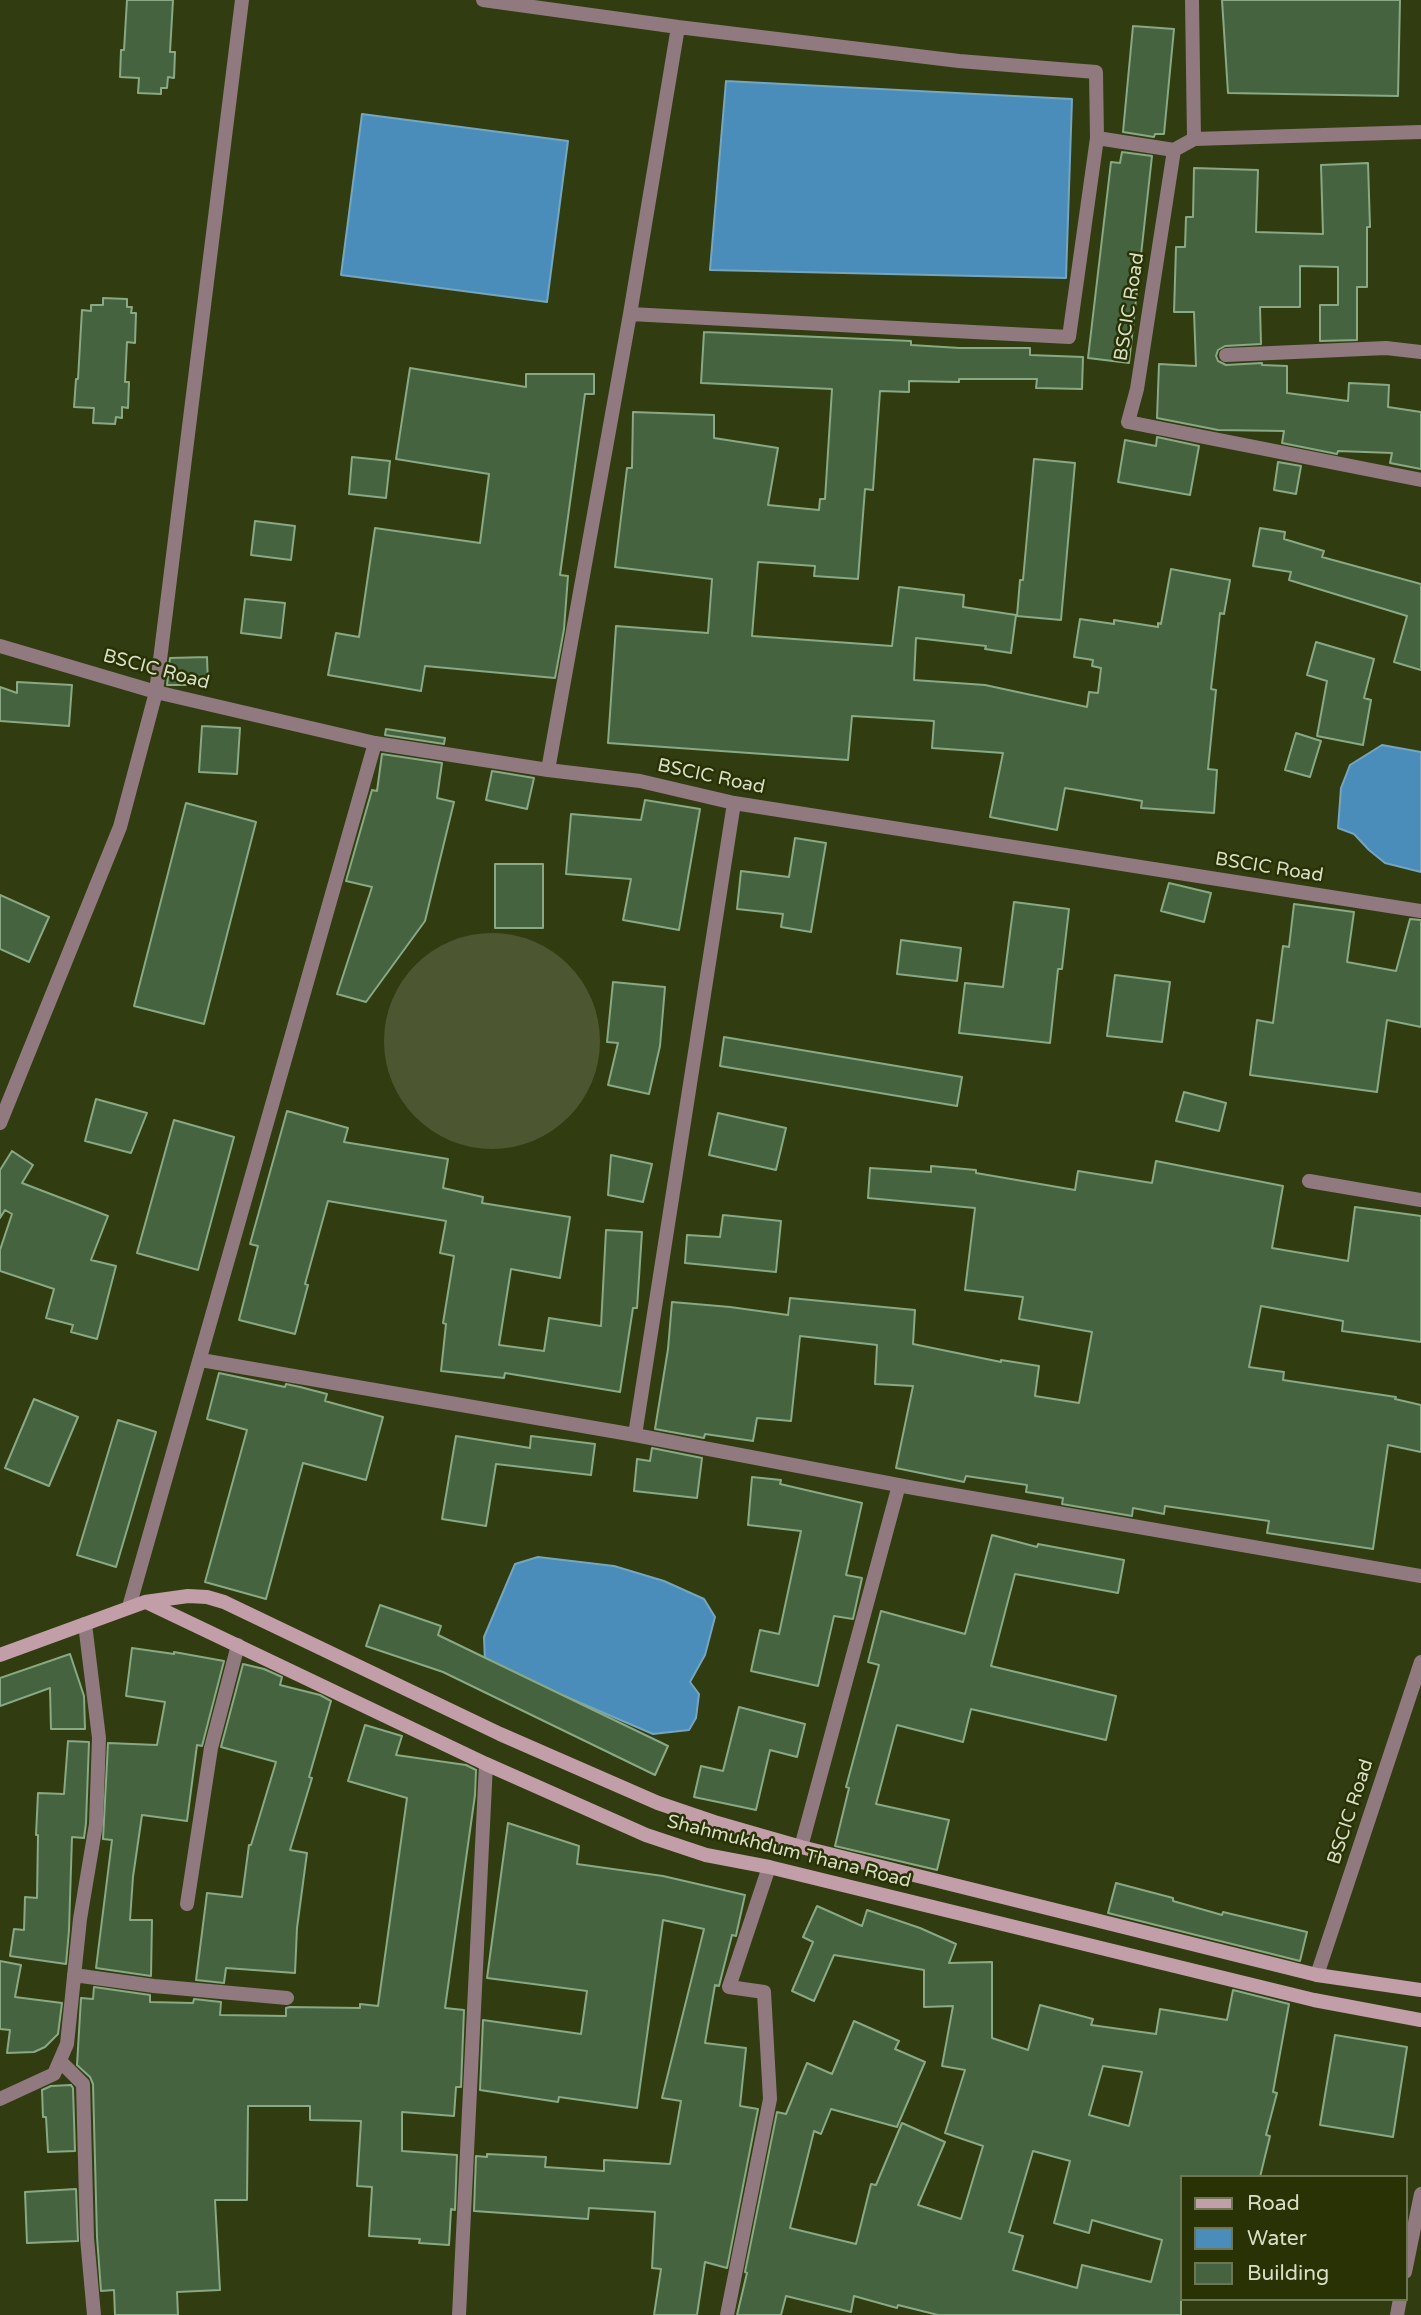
<!DOCTYPE html>
<html>
<head>
<meta charset="utf-8">
<style>
	body { margin:0 }
	#map { position:relative; width:1421px; height:2315px; overflow:hidden; background:#323c11; font-family:"Varela Round",sans-serif }
	canvas { display:block }
	.legend { position:absolute; left:1180px; top:2175px; width:228px; height:126px; box-sizing:border-box; background:#283205; border:2px solid #6e7753; margin:0; padding:9px 12px; list-style:none; font-size:21px; color:#d8dfc7 }
	.legend li { display:flex; align-items:center; gap:14px; height:35px }
	.legend b { width:35px; border:2px solid #6e7753 }
</style>
</head>
<body>
<div id="map">
<canvas width="1421" height="2315"></canvas>
<ul class="legend">
<li><b style="height:9px;background:#c29ea8"></b>Road</li>
<li><b style="height:19px;background:#4b8dba"></b>Water</li>
<li><b style="height:19px;background:#466340"></b>Building</li>
</ul>
</div>
<script>
const ctx = document.querySelector('canvas').getContext('2d');
ctx.lineJoin = 'round';
function fillPath(path, color) { ctx.fillStyle = color; ctx.fill(path, 'evenodd'); }
const toPath = rows => new Path2D(rows.map(r => 'M' + r).join(''));
function stroke(path, color, width, dash) { ctx.strokeStyle = color; ctx.lineWidth = width; ctx.lineCap = dash ? 'butt' : 'round'; ctx.setLineDash(dash || []); ctx.stroke(path); }
function write(font, color, halo, rows, align = 'center') {
  ctx.font = font + ' "Varela Round",sans-serif'; ctx.lineWidth = 5; ctx.setLineDash([]); ctx.textBaseline = 'middle'; ctx.strokeStyle = halo; ctx.fillStyle = color; for (const [text, x, y, turn = 0] of rows) {
    ctx.save(); ctx.translate(x, y); ctx.rotate((+turn || 0) * Math.PI / 180); ctx.textAlign = isNaN(turn) ? turn : align; if (halo) ctx.strokeText(text, 0, 0); ctx.fillText(text, 0, 0); ctx.restore();
  }
}
const green = toPath([
	'384 1041a108 108 0 1 1 216 0a108 108 0 1 1-216 0Z'
]);
const water = toPath([
	[726,81,1072,99,1066,278,710,270,726,81],
	[362,114,568,141,547,302,341,275,362,114],
	[1382,745,1421,752,1421,872,1385,863,1369,850,1354,834,1338,828,1341,788,1350,765,1382,745],
	[538,1557,614,1566,664,1581,704,1599,715,1617,705,1655,690,1682,699,1694,696,1718,689,1730,653,1734,485,1662,484,1637,515,1564,538,1557]
]);
const building = toPath([
	[127,0,173,0,170,52,175,52,174,78,168,77,167,88,161,88,161,94,138,93,139,78,120,77,121,50,124,50,127,0],
	[1222,0,1400,0,1398,96,1228,93,1222,0],
	[1133,26,1174,29,1164,134,1155,134,1154,137,1123,132,1133,26],
	[1122,152,1152,156,1129,363,1088,358,1111,162,1120,163,1122,152],
	[1368,163,1370,227,1367,227,1367,287,1357,287,1357,340,1320,341,1320,305,1338,305,1338,267,1300,266,1300,307,1260,307,1261,344,1225,346,1218,350,1216,356,1218,361,1226,365,1262,363,1262,365,1287,366,1287,393,1348,401,1349,383,1389,385,1388,407,1421,412,1421,469,1390,463,1392,453,1338,451,1337,454,1282,443,1284,431,1218,430,1157,418,1159,364,1196,366,1194,312,1174,312,1176,247,1185,247,1186,217,1193,217,1194,168,1258,170,1256,232,1323,234,1321,165,1368,163],
	[103,298,127,299,127,307,132,307,131,313,136,313,135,343,127,342,125,382,129,382,128,408,122,407,122,418,116,417,115,424,93,423,94,408,74,407,76,379,78,379,82,310,91,311,91,305,103,305,103,298],
	[704,332,911,341,911,345,960,348,1030,348,1030,355,1083,357,1082,389,1036,388,1037,379,959,379,959,382,909,381,909,392,880,391,873,490,865,489,858,579,814,576,815,566,758,562,752,636,892,646,899,587,964,595,963,607,1016,615,1011,653,985,649,986,646,916,638,914,680,985,685,1087,707,1089,692,1098,693,1101,668,1092,666,1093,660,1074,657,1080,619,1114,624,1114,620,1158,627,1158,623,1161,624,1171,569,1230,580,1224,614,1220,613,1211,689,1216,690,1208,769,1217,770,1214,813,1141,808,1142,801,1065,788,1057,830,990,817,1003,753,932,748,934,721,852,716,848,760,608,743,616,626,708,633,712,579,615,567,627,468,632,468,633,412,714,415,714,438,778,448,768,505,819,510,820,499,825,499,832,389,701,383,704,332],
	[410,368,526,387,526,374,594,374,594,394,585,394,560,575,568,576,564,629,555,678,425,666,421,691,328,675,336,633,359,637,375,528,480,543,489,474,396,459,410,368],
	[1157,437,1199,446,1190,495,1118,482,1125,440,1156,446,1157,437],
	[352,457,390,461,386,498,349,494,352,457],
	[1034,459,1075,463,1061,620,1017,616,1020,580,1023,580,1034,459],
	[1278,462,1301,466,1296,494,1274,490,1278,462],
	[255,521,295,526,291,560,251,555,255,521],
	[1260,528,1285,532,1284,539,1324,551,1322,557,1421,584,1421,670,1394,662,1407,616,1289,580,1291,572,1253,566,1260,528],
	[245,599,285,603,281,638,241,633,245,599],
	[1316,642,1374,659,1364,698,1371,700,1363,745,1317,736,1327,681,1307,675,1316,642],
	[207,657,208,685,167,685,170,658,207,657],
	[17,682,72,685,69,726,0,721,0,687,17,693,17,682],
	[202,726,240,728,237,774,199,772,202,726],
	[386,729,445,738,444,744,385,735,386,729],
	[1296,733,1321,741,1310,777,1285,770,1296,733],
	[382,754,442,763,437,798,454,802,425,921,366,1002,337,994,372,887,346,881,372,790,377,791,382,754],
	[492,771,534,778,527,809,486,800,492,771],
	[645,800,700,809,679,930,623,920,631,879,566,874,571,814,641,820,645,800],
	[186,803,256,822,204,1024,134,1006,186,803],
	[795,838,826,843,811,932,781,927,783,914,737,909,741,871,789,877,795,838],
	[495,864,543,864,543,928,495,928,495,864],
	[1169,883,1211,893,1204,922,1161,911,1169,883],
	[0,895,49,917,29,962,0,949,0,895],
	[1014,902,1069,909,1062,969,1058,969,1050,1043,959,1033,965,983,1003,987,1014,902],
	[1294,904,1354,912,1347,962,1396,971,1410,919,1421,920,1421,1027,1387,1020,1377,1092,1250,1075,1257,1020,1273,1023,1283,946,1289,947,1294,904],
	[901,940,961,948,957,981,897,974,901,940],
	[1115,975,1170,982,1162,1042,1107,1036,1115,975],
	[613,982,665,987,660,1046,649,1094,608,1085,618,1043,607,1042,613,982],
	[724,1037,962,1077,957,1106,720,1066,724,1037],
	[1184,1092,1226,1103,1219,1131,1176,1121,1184,1092],
	[96,1099,147,1113,131,1153,85,1141,96,1099],
	[287,1111,348,1128,344,1142,448,1159,443,1188,483,1197,482,1203,570,1217,560,1278,511,1269,499,1345,544,1351,549,1318,601,1326,606,1230,642,1232,637,1308,633,1308,620,1392,505,1373,504,1378,441,1371,446,1324,443,1323,454,1256,440,1253,446,1221,328,1201,305,1284,308,1285,295,1334,239,1320,258,1246,250,1244,287,1111],
	[718,1113,786,1128,776,1170,709,1155,718,1113],
	[174,1120,234,1137,198,1270,137,1253,174,1120],
	[12,1151,33,1165,22,1183,108,1216,91,1260,116,1266,97,1339,71,1332,73,1325,46,1318,54,1289,0,1271,0,1250,12,1214,5,1210,0,1218,0,1170,12,1151],
	[611,1155,652,1164,643,1202,608,1195,611,1155],
	[1156,1161,1283,1186,1272,1248,1348,1261,1355,1207,1421,1216,1421,1342,1342,1331,1343,1321,1261,1306,1249,1367,1284,1372,1283,1380,1396,1397,1395,1399,1421,1405,1421,1452,1388,1445,1373,1549,1267,1533,1269,1521,1165,1506,1164,1514,1133,1508,1132,1516,1062,1504,1063,1498,1026,1492,1027,1485,966,1476,964,1482,896,1468,913,1386,875,1384,877,1345,800,1336,791,1421,757,1418,753,1441,705,1434,704,1438,655,1429,668,1349,672,1302,730,1307,788,1315,790,1298,915,1310,913,1344,1001,1362,1001,1360,1039,1366,1035,1396,1079,1403,1092,1332,1019,1319,1023,1297,965,1290,975,1208,868,1198,870,1168,931,1172,931,1166,976,1170,976,1173,1075,1190,1078,1171,1152,1183,1156,1161],
	[723,1215,781,1221,776,1272,685,1263,687,1235,720,1237,723,1215],
	[219,1373,285,1387,286,1384,300,1387,327,1394,325,1401,383,1417,366,1480,303,1463,266,1599,205,1582,247,1430,207,1419,219,1373],
	[34,1399,78,1417,49,1486,5,1468,34,1399],
	[118,1420,156,1432,116,1567,77,1555,118,1420],
	[456,1436,530,1448,531,1436,595,1444,591,1475,496,1464,486,1526,442,1519,456,1436],
	[652,1448,702,1458,697,1498,634,1491,637,1459,650,1461,652,1448],
	[752,1477,781,1480,780,1484,862,1503,846,1575,862,1578,853,1619,834,1616,818,1686,751,1671,760,1630,779,1634,801,1531,748,1525,752,1477],
	[992,1535,1037,1547,1038,1544,1124,1560,1118,1593,1015,1574,991,1666,1116,1696,1106,1740,971,1709,963,1742,897,1725,876,1804,949,1820,937,1870,835,1846,849,1788,846,1787,879,1665,868,1662,881,1611,965,1634,992,1535],
	[380,1605,441,1626,438,1635,668,1746,655,1775,443,1672,366,1646,380,1605],
	[132,1648,174,1654,174,1652,224,1661,202,1746,197,1745,187,1821,142,1815,133,1877,130,1920,152,1920,151,1976,96,1968,112,1840,103,1839,108,1743,157,1745,165,1702,126,1696,132,1648],
	[70,1654,84,1696,85,1729,51,1729,50,1688,0,1706,0,1678,70,1654],
	[243,1664,264,1669,282,1677,280,1685,320,1695,331,1701,309,1777,312,1778,290,1850,307,1853,297,1928,295,1973,226,1968,224,1983,196,1980,207,1893,242,1897,249,1845,251,1845,276,1762,221,1747,243,1664],
	[739,1707,805,1724,797,1757,770,1750,756,1810,694,1797,701,1766,723,1771,739,1707],
	[365,1725,402,1736,396,1755,466,1765,476,1770,475,1795,445,2008,464,2010,461,2087,456,2087,454,2116,402,2112,402,2151,457,2155,455,2210,451,2209,449,2245,419,2243,420,2239,369,2236,372,2187,357,2186,361,2121,310,2120,310,2106,248,2106,247,2200,215,2200,220,2290,177,2292,178,2315,115,2315,114,2290,101,2291,97,2237,93,2084,90,2077,77,2065,81,1998,93,1999,94,1987,150,1995,150,2002,193,2003,194,1999,221,2002,220,2015,286,2016,286,2008,290,2007,360,2008,360,2004,378,2006,407,1798,348,1781,365,1725],
	[68,1741,89,1742,86,1823,84,1838,72,1837,69,1930,66,1964,10,1956,14,1929,24,1930,25,1897,37,1898,38,1835,36,1835,38,1793,64,1794,68,1741],
	[508,1823,579,1846,577,1864,663,1876,745,1895,737,1931,736,1936,732,1935,719,1986,715,1985,705,2043,746,2048,740,2106,758,2109,727,2268,705,2262,697,2315,654,2315,661,2269,652,2268,655,2212,589,2208,588,2219,474,2211,476,2156,487,2157,487,2154,546,2157,545,2167,604,2171,604,2160,670,2164,681,2101,662,2098,704,1929,663,1920,637,2108,559,2097,558,2102,480,2090,483,2020,581,2034,587,1991,487,1978,508,1823],
	[1116,1883,1173,1898,1173,1901,1222,1915,1223,1912,1307,1932,1300,1961,1108,1913,1116,1883],
	[817,1906,862,1926,867,1910,920,1928,956,1944,949,1963,992,1962,992,2038,1028,2050,1040,2005,1093,2019,1091,2025,1156,2034,1160,2009,1227,2020,1233,1990,1289,2004,1273,2092,1277,2093,1266,2135,1270,2136,1260,2177,1181,2177,1181,2315,938,2315,898,2305,897,2308,854,2296,851,2312,786,2296,781,2315,737,2315,747,2273,745,2272,777,2112,786,2114,807,2063,832,2074,854,2021,899,2041,895,2049,925,2062,897,2127,831,2109,821,2134,814,2131,790,2228,856,2244,871,2184,876,2185,902,2123,945,2142,918,2205,961,2219,983,2146,945,2133,965,2070,942,2066,953,2006,924,2007,924,1970,834,1955,814,2001,792,1991,813,1942,803,1937,817,1906],
	[1103,2066,1142,2072,1129,2126,1089,2115,1103,2066],
	[1033,2151,1070,2161,1054,2223,1089,2233,1092,2220,1162,2240,1151,2282,1082,2265,1077,2288,1013,2270,1023,2236,1009,2232,1033,2151],
	[0,1961,21,1965,15,1997,62,2003,58,2034,45,2047,34,2052,7,2053,10,2030,0,2029,0,1961],
	[1335,2035,1407,2047,1393,2137,1320,2125,1335,2035],
	[71,2085,73,2088,75,2151,48,2152,46,2117,43,2117,42,2090,51,2086,71,2085],
	[76,2189,78,2241,27,2243,25,2192,76,2189]
]);
const street = toPath([
	[483,0,678,27],
	[1192,0,1194,139],
	[1421,132,1194,139,1174,150,1137,389,1128,422,1421,480],
	[630,314,678,27,959,61,1096,72,1097,138],
	[1226,355,1386,348,1421,352],
	[0,646,156,692,375,743,548,770,640,781,734,803,1421,911],
	[548,770,630,314,1069,337,1097,138,1174,150],
	[0,1123,120,827,156,692,242,0],
	[1309,1181,1421,1200],
	[201,1360,635,1435,914,1488,1421,1576],
	[635,1435,734,803],
	[129,1607,375,743],
	[801,1847,899,1485],
	[187,1904,211,1748,238,1645],
	[74,1975,154,1986,287,1998],
	[1317,1975,1421,1662],
	[60,2061,83,2084,87,2238,94,2315],
	[0,2099,54,2074,67,2044,80,1919,96,1824,99,1738,85,1624],
	[1405,2272,1421,2194],
	[459,2315,486,1764],
	[727,2315,770,2099,764,1992,729,1987,769,1867],
	[1397,2315,1400,2299]
]);
const secondary = toPath([
	[146,1602,486,1764,646,1835,706,1855,769,1867,1314,2000,1421,2020],
	[0,1655,145,1602,188,1596,207,1597,224,1602,500,1734,658,1803,714,1822,801,1847,1317,1975,1421,1990]
]);
const streetNames = [
	["BSCIC Road",1130,307,-81],
	["BSCIC Road",156,670,15],
	["BSCIC Road",711,777,12],
	["BSCIC Road",1269,868,9],
	["BSCIC Road",1351,1812,-72],
	["Shahmukhdum Thana Road",789,1852,14]
];
fillPath(green, '#4c5631');
fillPath(water, '#4b8dba');
stroke(water, '#75a6be', 2);
fillPath(building, '#466340');
stroke(building, '#88a983', 2);
stroke(street, '#907a7f', 14);
stroke(secondary, '#c29ea8', 14);
write('19px', '#d8dfc7', '#283205', streetNames);
</script>
</body>
</html>
